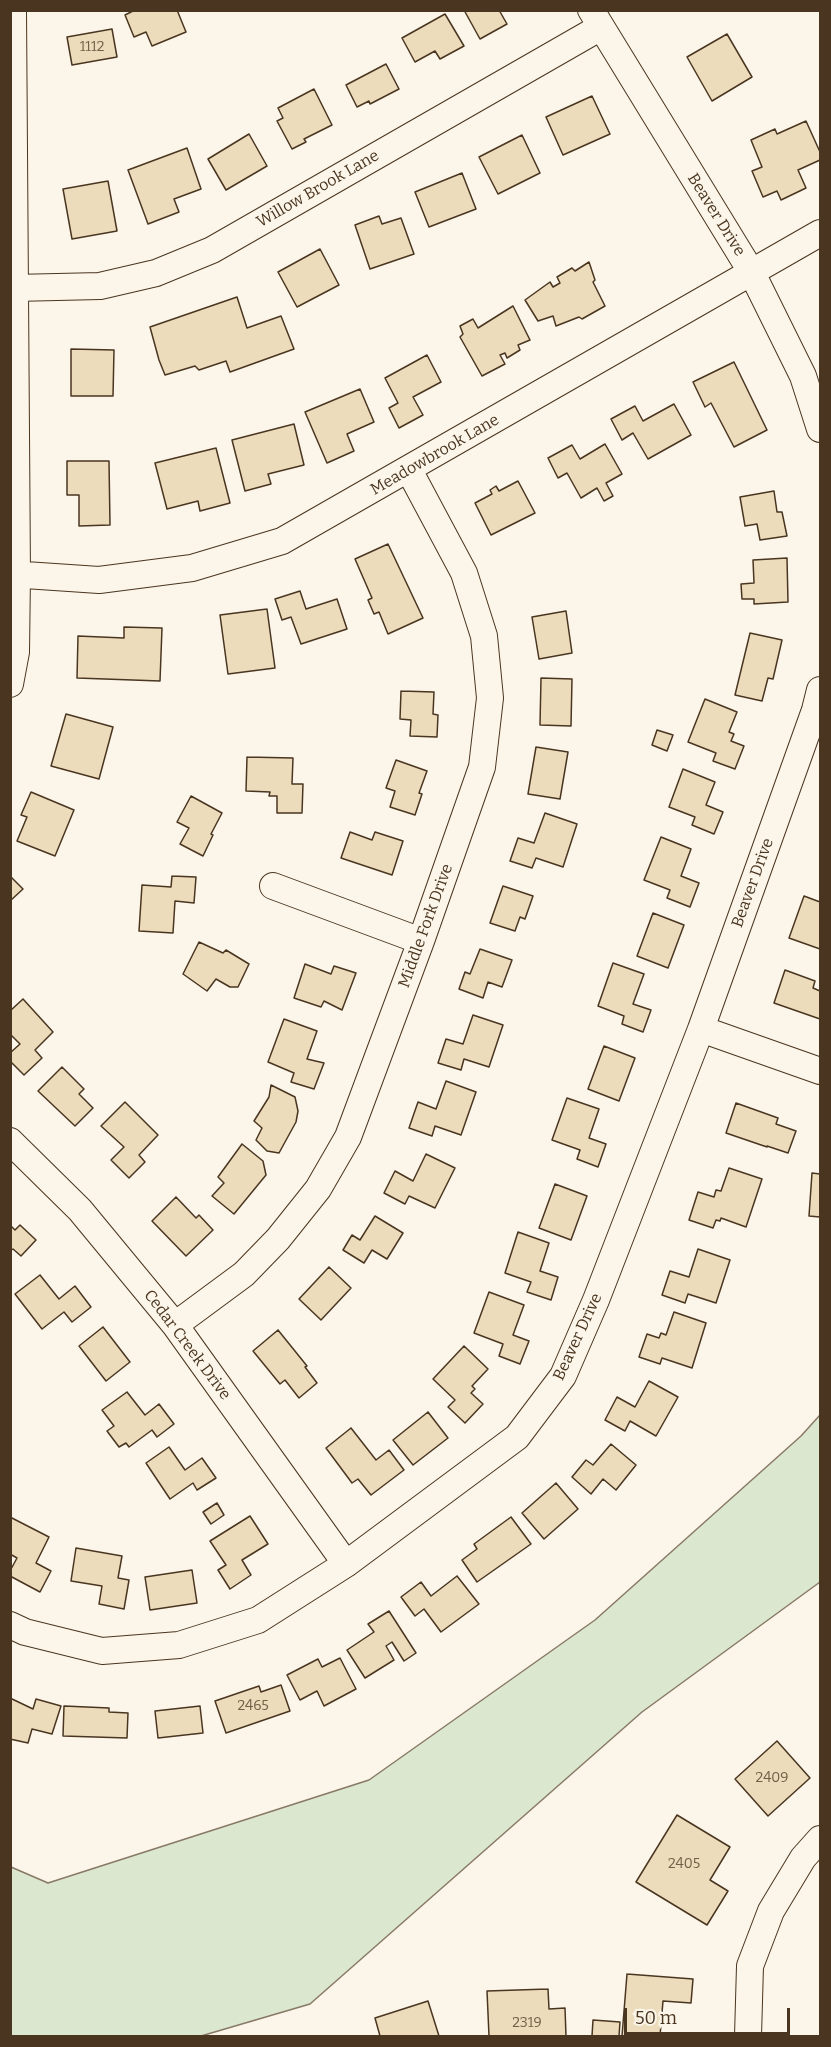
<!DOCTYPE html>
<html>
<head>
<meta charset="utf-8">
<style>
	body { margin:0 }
	#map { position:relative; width:831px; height:2047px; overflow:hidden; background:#fbf6e9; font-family:Bitter,serif }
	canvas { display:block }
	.frame { position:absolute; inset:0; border:12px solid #4a3520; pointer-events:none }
	.scale { position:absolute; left:624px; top:2008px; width:166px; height:27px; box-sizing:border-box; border:3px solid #4a3520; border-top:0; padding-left:8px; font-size:18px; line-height:21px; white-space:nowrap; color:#4a3520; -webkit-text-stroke:4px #fbf6e9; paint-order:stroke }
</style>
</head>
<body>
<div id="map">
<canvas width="831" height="2047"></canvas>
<div class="frame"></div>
<div class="scale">50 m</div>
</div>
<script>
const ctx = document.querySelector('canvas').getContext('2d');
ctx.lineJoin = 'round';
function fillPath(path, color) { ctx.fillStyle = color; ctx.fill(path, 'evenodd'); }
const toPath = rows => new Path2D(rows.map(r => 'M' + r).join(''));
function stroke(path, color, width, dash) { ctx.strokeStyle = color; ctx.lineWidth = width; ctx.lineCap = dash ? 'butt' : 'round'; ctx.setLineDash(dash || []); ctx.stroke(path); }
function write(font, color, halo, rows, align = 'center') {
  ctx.font = font + ' Bitter,serif'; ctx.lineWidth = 4.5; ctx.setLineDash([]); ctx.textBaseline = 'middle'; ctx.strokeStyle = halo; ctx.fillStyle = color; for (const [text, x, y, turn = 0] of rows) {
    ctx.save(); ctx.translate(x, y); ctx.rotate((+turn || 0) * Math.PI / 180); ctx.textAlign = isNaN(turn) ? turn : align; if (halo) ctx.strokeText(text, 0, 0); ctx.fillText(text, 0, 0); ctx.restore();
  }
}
const green = toPath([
	[820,1415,820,1582,642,1712,310,2004,201,2036,11,2036,11,1867,48,1883,369,1780,595,1620,801,1436,820,1415]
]);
const building = toPath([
	[135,10,177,10,186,32,152,46,146,32,134,37,125,15,135,10],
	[464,10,499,10,507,24,480,39,464,10],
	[445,14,464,46,440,59,435,51,415,62,402,38,445,14],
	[112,29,117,57,72,65,67,37,112,29],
	[727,34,752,77,712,101,687,57,727,34],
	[386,64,399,89,370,104,369,101,357,107,346,85,386,64],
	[314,89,332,125,304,139,306,142,292,149,277,121,283,118,278,108,314,89],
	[592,96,610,134,563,155,546,117,592,96],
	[806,121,820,152,820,160,798,170,806,188,781,200,777,191,763,197,752,171,762,167,751,140,775,129,777,134,806,121],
	[249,134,267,166,226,190,208,159,249,134],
	[522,135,540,173,498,194,479,157,522,135],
	[187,148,201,189,174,199,179,212,148,224,128,170,187,148],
	[462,173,476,209,429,227,415,192,462,173],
	[108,181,117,231,72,239,63,189,108,181],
	[379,216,382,224,401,218,414,254,370,269,355,225,379,216],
	[320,249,339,285,297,307,278,272,320,249],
	[589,262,595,280,593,282,605,306,582,319,579,317,556,326,553,316,538,321,525,300,550,282,553,287,560,283,557,277,572,268,575,271,589,262],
	[237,297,247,328,281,316,294,349,230,372,226,361,199,370,195,366,165,375,159,360,150,327,237,297],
	[513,306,530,340,518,345,520,350,507,358,505,353,500,355,505,364,482,376,460,337,463,334,460,326,473,319,478,328,513,306],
	[71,349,114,350,113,396,71,396,71,349],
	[427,355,441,382,413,397,423,415,399,428,389,408,398,403,385,378,427,355],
	[734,362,767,430,734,447,711,403,705,407,693,382,734,362],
	[360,389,374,422,347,434,354,451,327,463,305,412,360,389],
	[674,404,691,435,648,459,633,433,622,440,611,419,635,406,643,421,674,404],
	[294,424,304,465,268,474,271,484,245,491,232,440,294,424],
	[605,444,622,474,606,483,613,496,604,501,597,488,581,498,567,473,558,478,548,458,572,445,580,459,605,444],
	[216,448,230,503,200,511,198,501,167,509,155,463,216,448],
	[67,461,109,461,110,525,79,526,79,495,67,495,67,461],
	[518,481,535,513,491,535,475,503,492,494,490,490,496,486,499,491,518,481],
	[774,491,777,512,782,512,787,536,760,540,757,524,745,526,740,497,774,491],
	[388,544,423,618,388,634,379,612,374,614,368,600,372,598,355,559,388,544],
	[787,558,788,602,754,604,754,599,742,599,741,584,754,583,753,560,787,558],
	[300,591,306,609,337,599,347,629,301,644,291,617,282,620,275,599,300,591],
	[267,609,275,668,228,674,220,615,267,609],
	[566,611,572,653,539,659,532,617,566,611],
	[124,627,162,628,160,681,77,678,78,636,124,638,124,627],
	[750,633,782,640,773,679,768,678,762,701,735,695,750,633],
	[541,678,572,679,571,726,540,725,541,678],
	[401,691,434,692,433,714,438,715,437,737,410,736,411,720,400,719,401,691],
	[705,699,737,712,729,732,734,734,731,741,744,746,735,769,713,761,716,753,688,742,705,699],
	[66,714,113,727,99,779,51,766,66,714],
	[657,730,673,735,667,751,652,745,657,730],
	[536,747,568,752,560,799,528,794,536,747],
	[247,757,293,758,292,784,303,784,302,813,277,813,277,796,269,796,270,792,246,791,247,757],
	[396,760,427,771,419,793,422,794,415,815,390,807,395,791,386,788,396,760],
	[683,769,715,782,706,805,723,812,714,834,692,825,695,817,669,807,683,769],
	[31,792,74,810,55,856,17,841,27,817,21,815,31,792],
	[191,796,222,813,211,834,213,835,203,856,180,844,189,828,177,822,191,796],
	[545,813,577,824,563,867,536,858,532,868,510,861,518,838,534,843,545,813],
	[350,832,372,840,375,832,403,841,392,875,341,858,350,832],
	[661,837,691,849,681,876,699,883,690,907,667,898,670,890,644,880,661,837],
	[10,876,23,889,10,901,10,876],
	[172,876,196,877,194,903,175,901,173,933,139,931,142,885,171,887,172,876],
	[503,886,533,896,525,919,520,917,515,931,490,923,503,886],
	[804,896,820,902,820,949,789,938,804,896],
	[653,913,684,925,668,968,637,956,653,913],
	[199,942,223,953,226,950,249,964,238,987,230,987,216,979,207,991,183,974,199,942],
	[480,949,512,960,502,987,488,982,483,998,459,989,465,972,470,974,480,949],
	[613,963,644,974,633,1004,651,1010,643,1032,622,1024,624,1016,598,1006,613,963],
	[305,964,331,974,334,966,356,973,342,1010,324,1001,321,1007,294,998,305,964],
	[785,970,815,981,813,988,820,991,820,1019,774,1003,785,970],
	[23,999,53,1032,35,1050,42,1058,24,1075,10,1061,10,1053,20,1044,10,1034,10,1011,23,999],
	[473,1015,503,1025,489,1067,464,1059,461,1070,438,1063,446,1039,463,1044,473,1015],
	[284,1019,317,1031,307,1059,324,1063,314,1089,291,1082,294,1073,268,1062,284,1019],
	[604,1046,635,1058,619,1101,588,1089,604,1046],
	[62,1067,84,1089,79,1094,93,1108,75,1126,38,1091,62,1067],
	[446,1081,476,1092,461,1135,435,1126,432,1136,409,1128,418,1102,436,1109,446,1081],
	[271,1085,295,1097,298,1111,296,1122,279,1153,267,1151,256,1140,262,1128,254,1121,269,1097,271,1085],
	[567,1098,599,1109,589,1138,606,1144,598,1167,577,1159,580,1150,552,1140,567,1098],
	[125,1102,158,1135,139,1155,145,1162,129,1178,111,1160,124,1147,101,1126,125,1102],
	[736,1103,778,1118,776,1124,796,1131,788,1153,767,1146,767,1147,726,1133,736,1103],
	[242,1144,263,1161,266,1175,234,1214,212,1196,224,1183,218,1177,242,1144],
	[426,1154,455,1168,435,1208,409,1196,405,1204,384,1193,395,1171,413,1181,426,1154],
	[729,1168,762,1179,746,1227,721,1218,720,1221,716,1220,713,1228,689,1220,698,1192,714,1197,716,1190,721,1191,729,1168],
	[812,1173,820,1174,820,1217,809,1216,812,1173],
	[555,1184,587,1196,571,1240,539,1228,555,1184],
	[176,1197,196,1218,199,1215,213,1230,186,1256,152,1221,176,1197],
	[375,1216,403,1233,387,1259,372,1250,364,1263,343,1250,352,1235,360,1240,375,1216],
	[10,1225,15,1230,20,1225,36,1240,21,1256,13,1249,10,1251,10,1225],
	[518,1232,549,1243,540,1271,558,1277,551,1300,527,1292,531,1282,505,1273,518,1232],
	[698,1249,730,1260,716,1303,688,1294,685,1303,662,1295,670,1271,689,1277,698,1249],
	[329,1267,351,1288,321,1320,299,1299,329,1267],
	[40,1275,59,1299,75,1286,91,1307,72,1322,64,1312,42,1329,15,1294,40,1275],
	[489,1292,524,1305,513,1335,529,1341,520,1364,499,1356,503,1344,474,1333,489,1292],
	[674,1312,706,1323,692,1368,662,1358,660,1364,639,1357,647,1334,659,1338,661,1333,666,1335,674,1312],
	[103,1327,130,1362,106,1381,79,1346,103,1327],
	[278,1330,307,1366,305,1367,317,1383,299,1398,285,1380,280,1384,253,1351,278,1330],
	[464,1346,488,1369,472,1386,475,1389,471,1393,483,1404,465,1423,448,1407,455,1400,433,1379,464,1346],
	[649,1381,678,1397,656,1436,630,1421,625,1431,605,1420,617,1397,635,1407,649,1381],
	[127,1392,145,1415,159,1404,174,1424,157,1437,152,1430,129,1447,126,1443,119,1447,107,1431,114,1426,102,1410,127,1392],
	[428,1412,448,1438,413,1465,393,1440,428,1412],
	[351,1428,376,1460,389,1450,404,1470,371,1495,358,1479,352,1483,326,1448,351,1428],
	[611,1444,636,1465,616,1490,603,1479,591,1494,572,1477,586,1460,593,1465,611,1444],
	[169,1447,185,1470,202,1458,216,1478,197,1490,193,1483,170,1499,146,1463,169,1447],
	[556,1483,578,1509,544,1539,522,1513,556,1483],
	[217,1503,224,1515,211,1524,203,1512,217,1503],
	[250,1516,268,1544,242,1560,251,1575,230,1589,218,1570,226,1565,210,1541,250,1516],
	[10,1517,49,1537,36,1563,51,1571,40,1592,10,1576,10,1571,17,1558,10,1554,10,1517],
	[511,1517,531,1544,477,1582,462,1560,477,1549,474,1544,511,1517],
	[76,1548,122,1556,118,1578,129,1580,124,1609,99,1604,102,1586,71,1581,76,1548],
	[192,1570,197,1603,150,1610,145,1577,192,1570],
	[457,1576,479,1604,441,1632,424,1609,415,1616,401,1597,421,1582,431,1596,457,1576],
	[389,1611,416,1653,404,1661,392,1642,386,1646,394,1660,365,1678,347,1650,374,1632,368,1624,389,1611],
	[340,1658,356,1689,324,1706,317,1691,300,1700,287,1675,318,1659,322,1667,340,1658],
	[281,1685,290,1711,226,1733,215,1701,259,1686,261,1692,281,1685],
	[10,1698,33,1709,36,1699,61,1706,52,1734,32,1729,28,1743,10,1739,10,1698],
	[64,1706,109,1708,109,1712,128,1713,127,1738,63,1736,64,1706],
	[200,1706,203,1733,158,1738,155,1711,200,1706],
	[777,1741,810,1778,768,1816,735,1779,777,1741],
	[677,1815,730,1847,710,1880,728,1891,707,1925,636,1882,677,1815],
	[627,1974,693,1979,691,2003,663,2001,660,2036,622,2036,627,1974],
	[548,1989,549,2009,565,2008,566,2036,489,2036,487,1991,548,1989],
	[428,2001,439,2036,380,2036,375,2018,428,2001],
	[593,2020,620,2022,619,2036,592,2036,593,2020]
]);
const minor = toPath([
	[591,10,752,273,803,376,820,429],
	[14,288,100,286,156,273,212,250,601,27],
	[10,574,99,580,192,568,282,541,820,233],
	[10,684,16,652,17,574,13,10],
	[273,886,421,941],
	[701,1029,820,1071],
	[10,1141,80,1210,175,1325,346,1564],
	[175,1325,244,1274,278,1239,318,1189,348,1137,421,941,482,767,490,698,484,636,464,573,409,470],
	[10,1625,25,1632,102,1651,179,1645,258,1620,346,1564,517,1437,563,1376,596,1300,701,1029,815,710,820,690],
	[748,2036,750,1966,771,1911,803,1858,820,1839]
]);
const numberNames = [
	["1112",92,47],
	["2465",253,1706],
	["2409",772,1778],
	["2405",684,1864],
	["2319",527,2023]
];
const streetNames = [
	["Willow Brook Lane",318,189,-30],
	["Beaver Drive",716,215,58],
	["Meadowbrook Lane",435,455,-30],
	["Beaver Drive",753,883,-70],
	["Middle Fork Drive",426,926,-70],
	["Beaver Drive",578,1337,-65],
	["Cedar Creek Drive",187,1345,53]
];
fillPath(green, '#dce7d0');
stroke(green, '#887966', 1.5);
fillPath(building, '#ecdcbc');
stroke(building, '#4a3520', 1.5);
stroke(minor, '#4a3520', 28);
stroke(minor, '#fbf6e9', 26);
write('14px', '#725f47', null, numberNames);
write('16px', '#4a3520', '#fbf6e9', streetNames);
</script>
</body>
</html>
